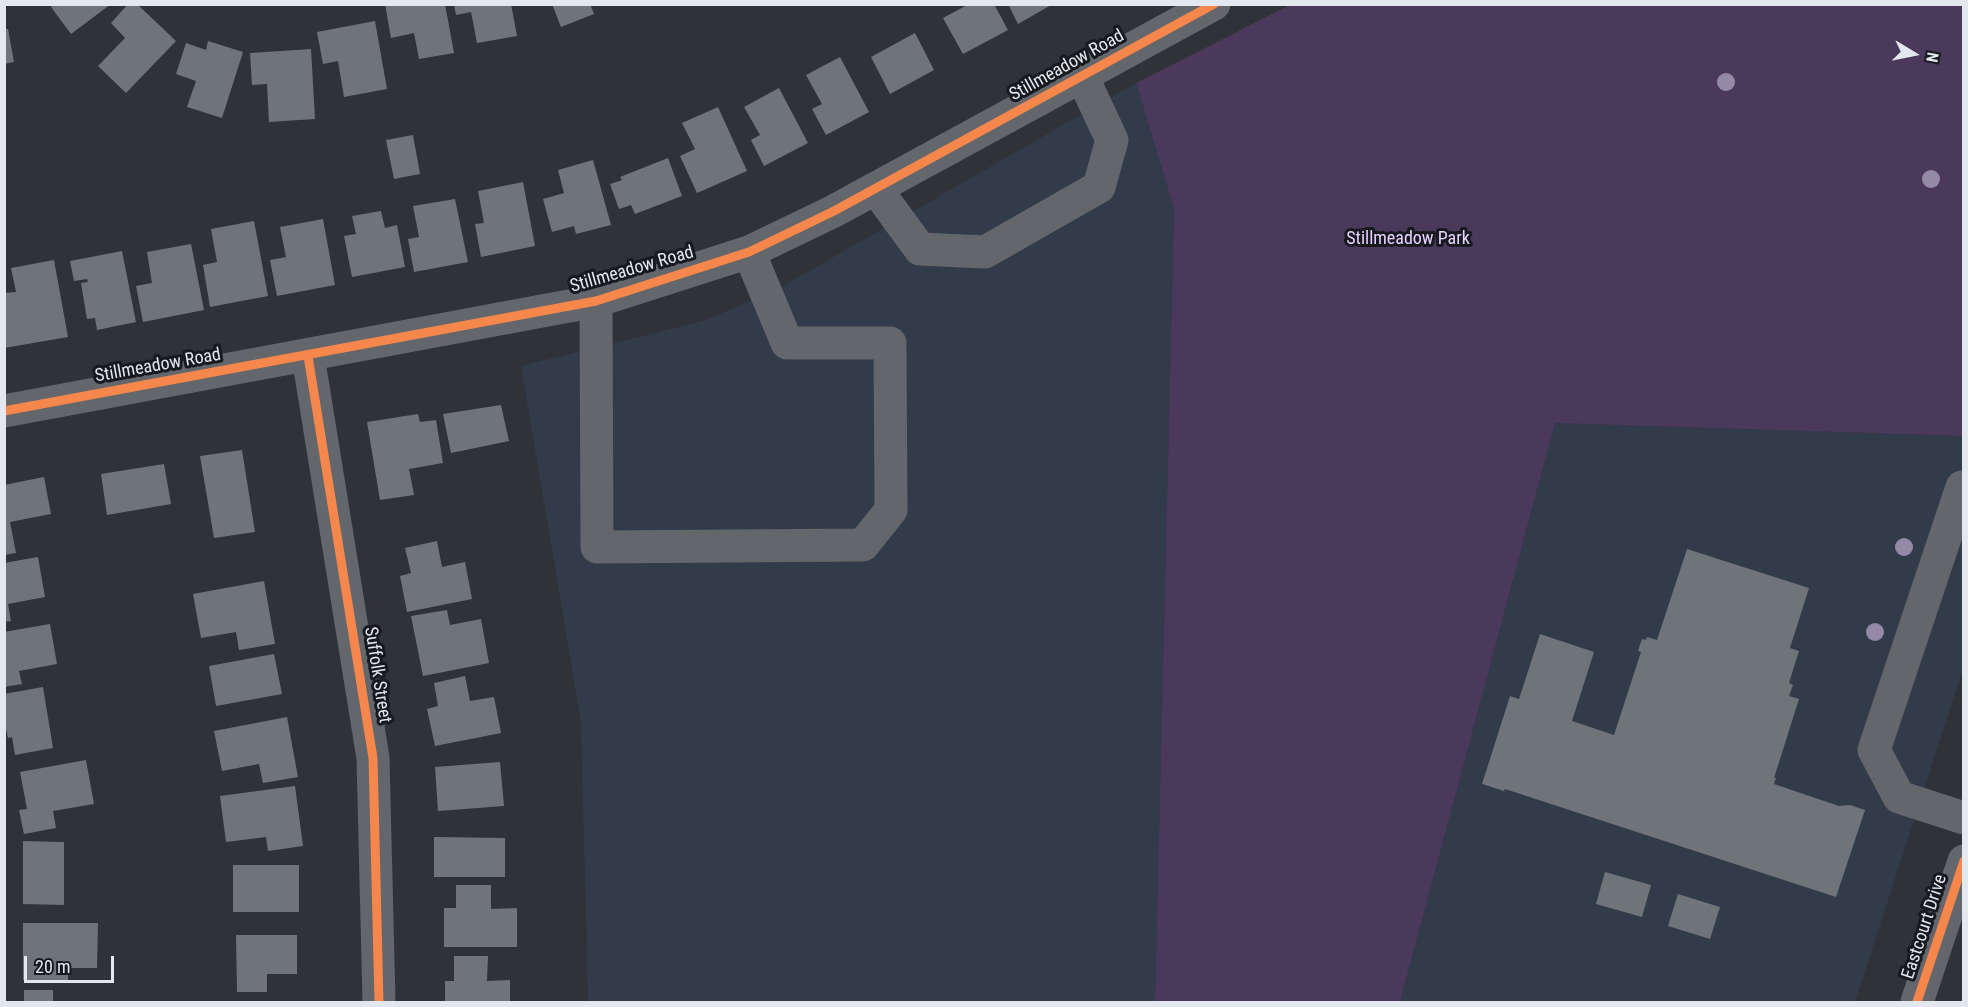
<!DOCTYPE html>
<html>
<head>
<meta charset="utf-8">
<style>
	body { margin:0 }
	#map { position:relative; width:1968px; height:1007px; overflow:hidden; background:#2f3338; font-family:"Roboto Condensed",sans-serif }
	canvas { display:block }
	.frame { position:absolute; inset:0; border:6px solid #e3e7ee; pointer-events:none }
	.north { position:absolute; left:1884px; top:24px; width:60px; height:60px; -webkit-text-stroke:4px #16191e; paint-order:stroke; rotate:100deg; font-size:16px; font-weight:700; line-height:24px; text-align:center; color:#e3e7ee }
	.north::after { content:''; display:block; margin:auto; width:21px; height:27px; background:#e3e7ee; clip-path:polygon(50% 0,100% 100%,50% 72%,0 100%) }
	.scale { position:absolute; left:24px; top:956px; width:90px; height:27px; box-sizing:border-box; border:3px solid #e3e7ee; border-top:0; padding-left:8px; font-size:18px; line-height:21px; white-space:nowrap; color:#e3e7ee; -webkit-text-stroke:4px #16191e; paint-order:stroke }
</style>
</head>
<body>
<div id="map">
<canvas width="1968" height="1007"></canvas>
<div class="frame"></div>
<div class="north">N</div>
<div class="scale">20 m</div>
</div>
<script>
const ctx = document.querySelector('canvas').getContext('2d');
ctx.lineJoin = 'round';
function fillPath(path, color) { ctx.fillStyle = color; ctx.fill(path, 'evenodd'); }
const toPath = rows => new Path2D(rows.map(r => 'M' + r).join(''));
function stroke(path, color, width, dash) { ctx.strokeStyle = color; ctx.lineWidth = width; ctx.lineCap = dash ? 'butt' : 'round'; ctx.setLineDash(dash || []); ctx.stroke(path); }
function write(font, color, halo, rows, align = 'center') {
  ctx.font = font + ' "Roboto Condensed",sans-serif'; ctx.lineWidth = 6; ctx.setLineDash([]); ctx.textBaseline = 'middle'; ctx.strokeStyle = halo; ctx.fillStyle = color; for (const [text, x, y, turn = 0] of rows) {
    ctx.save(); ctx.translate(x, y); ctx.rotate((+turn || 0) * Math.PI / 180); ctx.textAlign = isNaN(turn) ? turn : align; if (halo) ctx.strokeText(text, 0, 0); ctx.fillText(text, 0, 0); ctx.restore();
  }
}
const built = toPath([
	[1136,83,1174,209,1155,1002,588,1002,581,723,521,366,703,321,776,290],
	[1555,423,1963,436,1963,669,1855,1002,1400,1002]
]);
const green = toPath([
	[1292,4,1963,5,1963,436,1555,423,1400,1002,1155,1002,1174,209,1136,83]
]);
const building = toPath([
	[54,4,111,4,71,34,51,7],
	[128,4,137,4,176,41,126,93,98,66,125,38,111,23],
	[385,4,445,4,454,53,419,59,414,33,391,38],
	[454,4,511,4,517,36,477,43,471,12,456,15],
	[552,4,590,4,594,14,561,27],
	[969,4,994,4,1008,30,963,54,943,18],
	[1008,4,1053,4,1018,24],
	[375,21,387,89,344,97,338,61,323,64,317,32],
	[4,29,8,29,14,62,4,64],
	[915,33,934,70,890,94,871,57],
	[208,41,243,52,222,118,187,107,196,81,176,74,186,43,206,50],
	[311,49,315,119,269,122,267,84,252,85,250,53],
	[840,57,869,112,826,135,812,109,822,104,806,75],
	[779,88,808,143,764,166,751,140,760,135,744,107],
	[718,107,747,171,697,193,680,156,695,149,682,123],
	[413,135,420,174,394,179,386,140],
	[668,158,682,196,635,214,631,205,619,209,610,184,622,180,620,177],
	[593,160,611,225,576,234,574,226,552,232,543,199,564,193,558,170],
	[523,182,535,246,481,257,475,224,484,223,478,191],
	[455,199,468,262,414,272,408,239,419,237,413,206],
	[381,211,385,228,397,225,405,267,352,277,344,236,356,234,352,216],
	[323,219,335,285,277,296,270,260,286,257,280,227],
	[254,221,268,296,210,307,203,265,217,262,211,229],
	[191,244,204,310,143,322,136,286,152,283,147,252],
	[122,251,136,322,97,330,95,318,87,319,81,283,88,282,87,279,74,281,70,261],
	[54,260,68,337,4,348,4,293,16,292,11,268],
	[501,405,509,441,451,453,443,414],
	[418,414,420,422,436,420,443,463,409,469,414,495,380,500,367,422],
	[242,450,255,532,214,538,200,456],
	[164,464,171,504,107,515,101,474],
	[44,477,51,514,10,522,16,553,4,555,4,485],
	[437,541,442,567,465,562,472,599,407,612,400,576,411,573,405,548],
	[1687,549,1809,588,1790,648,1799,651,1789,683,1793,685,1789,696,1799,699,1774,778,1776,778,1774,784,1839,806,1850,805,1865,810,1836,897,1505,789,1504,791,1482,784,1510,696,1519,699,1540,634,1594,652,1572,721,1614,735,1641,652,1638,651,1642,639,1646,640,1647,637,1657,640],
	[38,557,45,597,8,604,11,621,4,622,4,563],
	[264,581,275,644,239,650,236,632,201,638,193,594],
	[447,610,450,625,481,619,489,663,423,676,411,616],
	[50,624,57,664,19,671,22,684,4,687,4,632],
	[274,654,282,694,216,706,209,666],
	[465,676,470,701,494,697,501,733,435,746,427,709,438,706,434,683],
	[43,687,53,748,15,755,12,737,8,738,4,720,4,694],
	[287,717,298,777,263,783,259,764,222,771,214,731],
	[86,760,94,804,53,811,56,828,24,834,19,810,27,809,20,772],
	[500,762,504,806,438,811,435,767],
	[295,786,303,846,268,851,266,837,226,842,220,796],
	[434,837,505,838,505,877,434,877],
	[23,841,64,842,64,905,23,904],
	[233,865,299,865,299,912,233,912],
	[1605,872,1651,885,1642,917,1596,904],
	[456,885,491,885,491,909,517,908,517,947,444,947,444,908,456,908],
	[1678,894,1720,907,1710,939,1668,926],
	[23,923,98,923,97,968,68,968,68,980,23,980],
	[236,935,297,935,297,974,267,974,267,992,237,992],
	[454,956,488,956,487,981,510,980,510,1002,445,1002,445,981,454,981],
	[24,990,53,990,53,1002,24,1002]
]);
const minor = toPath([
	[876,189,920,249,985,252,1099,187,1112,140,1082,76],
	[596,301,597,547,863,545,891,510,890,343,787,343,749,252],
	[308,356,373,758,379,1002],
	[4,411,596,301,749,252,834,211,1214,4],
	[1962,487,1874,750,1899,797,1964,818],
	[1917,1002,1964,861]
]);
const cycleway = toPath([
	[308,356,373,758,379,1002],
	[4,411,596,301,749,252,834,211,1214,4],
	[1917,1002,1964,861]
]);
const trees = [
	[1726,82],
	[1931,179],
	[1904,547],
	[1875,632]
];
const streetNames = [
	["Stillmeadow Road",1067,66,-29],
	["Stillmeadow Road",632,270,-16],
	["Stillmeadow Road",158,366,-10],
	["Suffolk Street",377,675,81],
	["Eastcourt Drive",1925,927,-72]
];
const parkNames = [
	["Stillmeadow Park",1408,239]
];
fillPath(built, '#323b49');
fillPath(green, '#4b395c');
fillPath(building, '#6f7478');
stroke(minor, '#63666b', 33);
stroke(cycleway, '#f5874c', 9);
ctx.fillStyle = '#958aa5';
for (const [x, y] of trees) { ctx.beginPath(); ctx.arc(x, y, 9, 0, 2 * Math.PI); ctx.fill(); }
write('18px', '#e3e7ee', '#16191e', streetNames);
write('18px', '#e8d1ff', '#16191e', parkNames);
</script>
</body>
</html>
